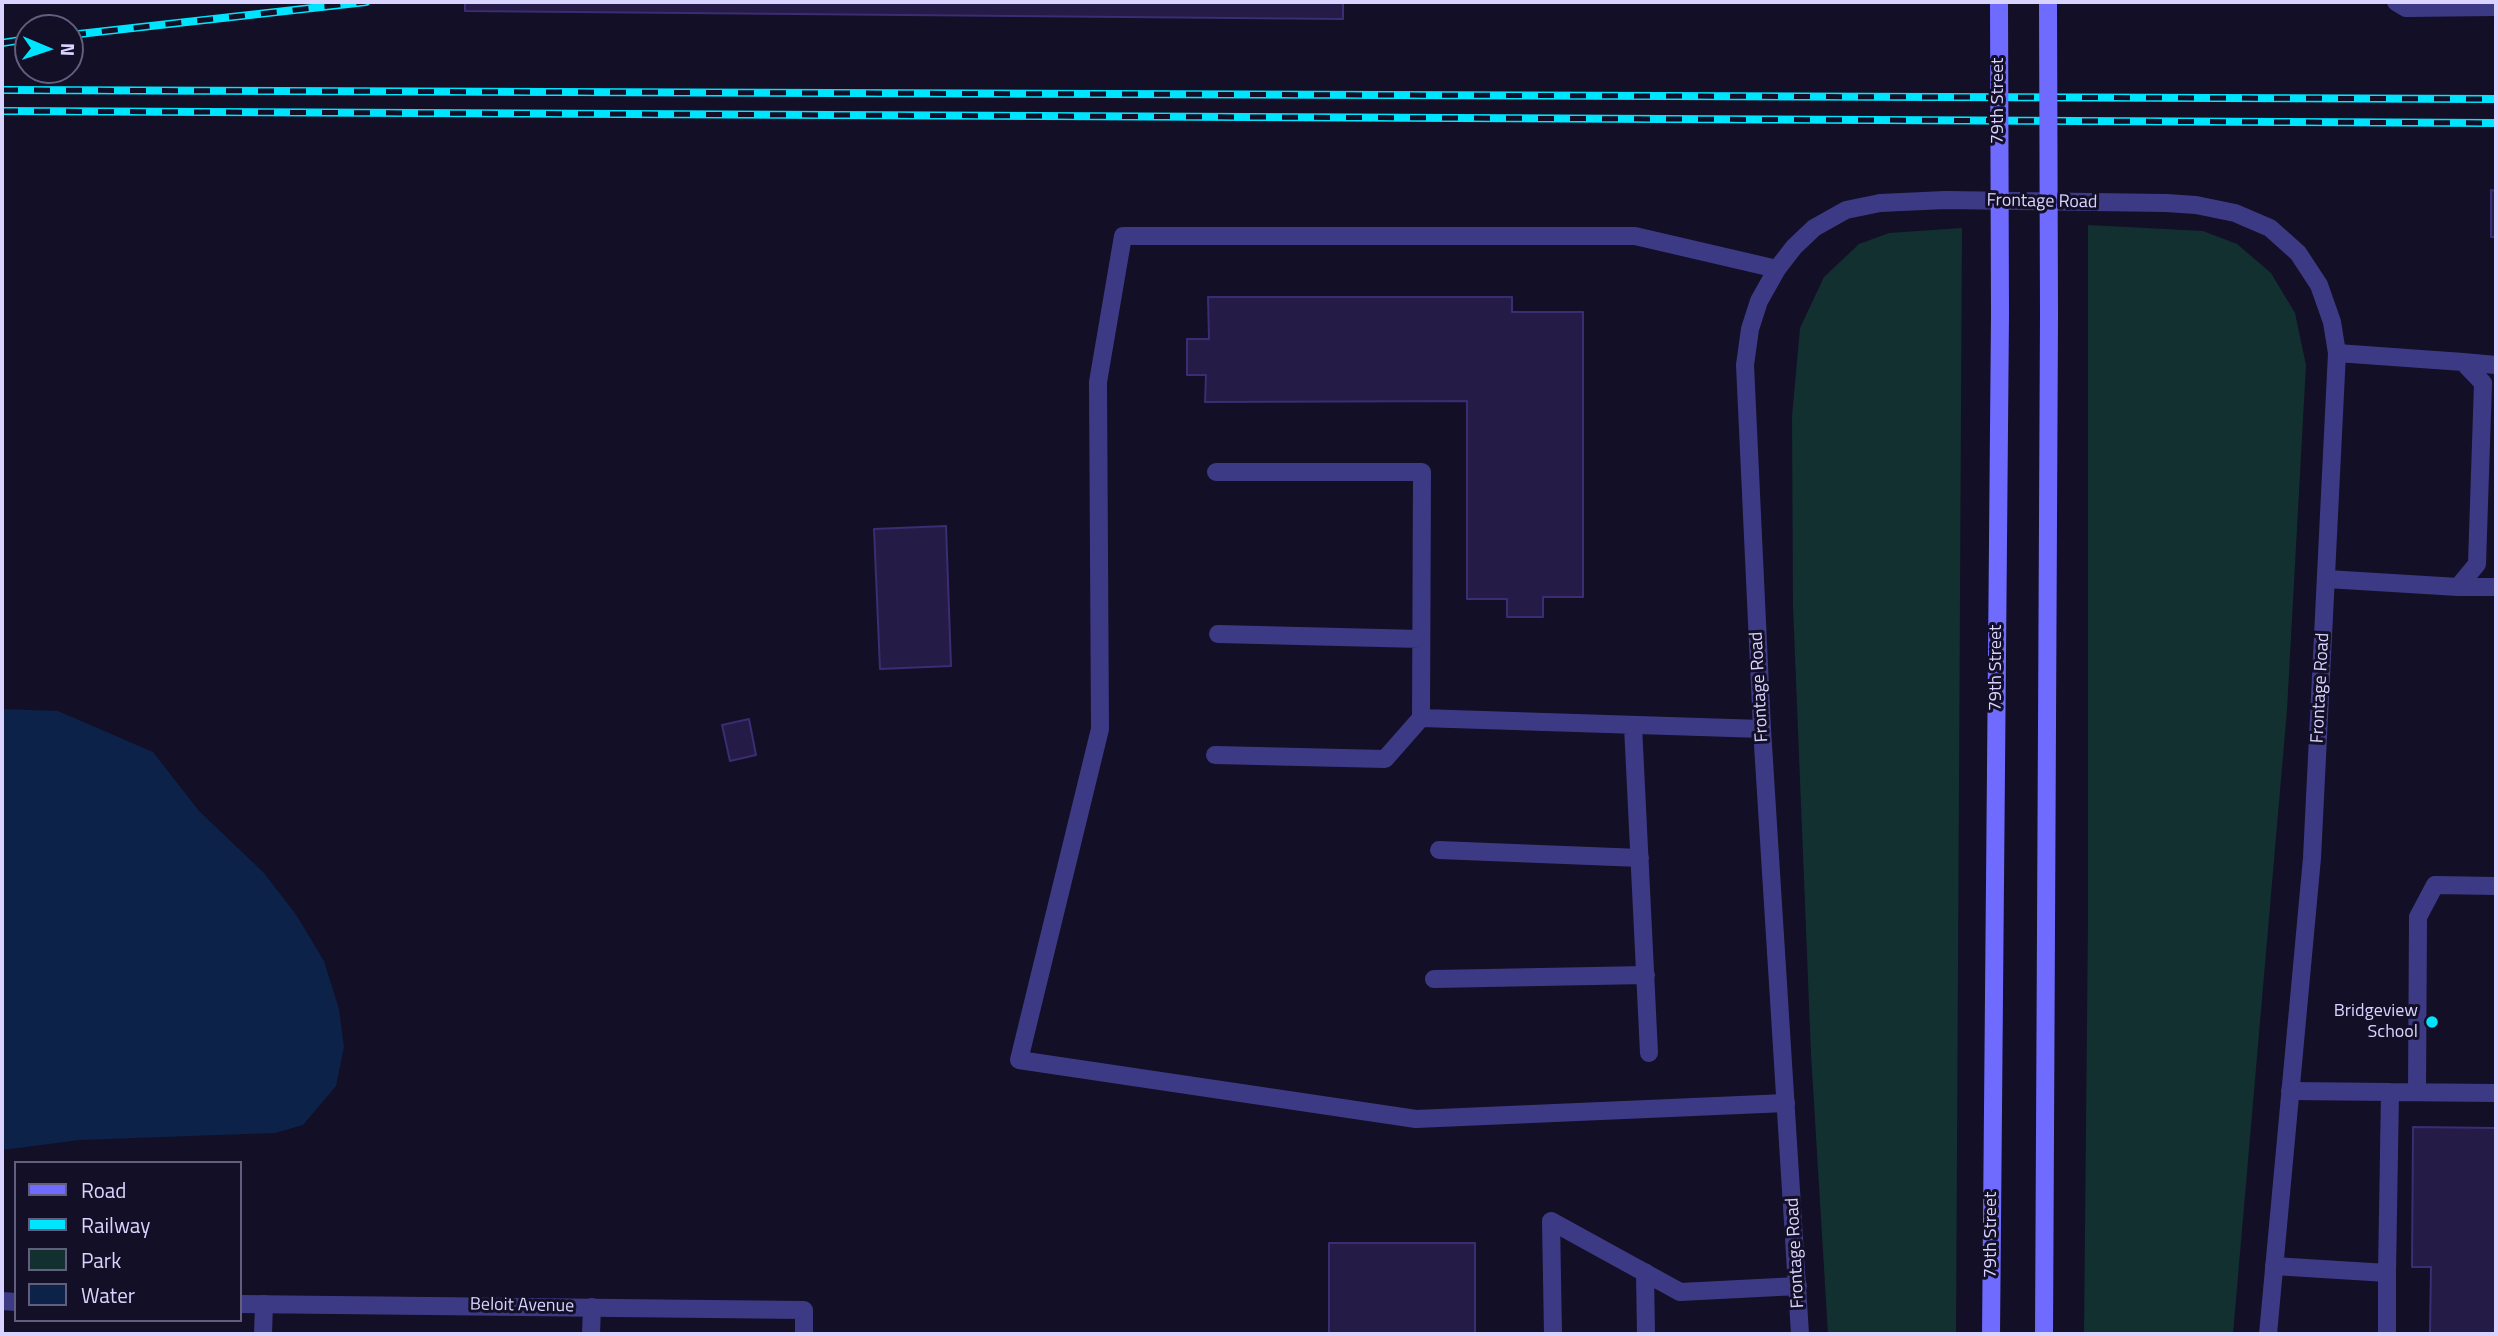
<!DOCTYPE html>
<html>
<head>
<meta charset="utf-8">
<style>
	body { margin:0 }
	#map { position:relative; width:2498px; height:1336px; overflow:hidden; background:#130f26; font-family:"Titillium Web",sans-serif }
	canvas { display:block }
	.frame { position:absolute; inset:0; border:4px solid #d9d4ff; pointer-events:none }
	.legend { position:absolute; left:14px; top:1161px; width:228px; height:161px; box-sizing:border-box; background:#130f26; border:2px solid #625e7d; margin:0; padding:9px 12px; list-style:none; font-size:21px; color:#d9d4ff }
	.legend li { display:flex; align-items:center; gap:14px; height:35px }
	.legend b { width:35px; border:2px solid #625e7d }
	.north { position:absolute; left:14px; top:14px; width:70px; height:70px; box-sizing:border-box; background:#130f26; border:2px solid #625e7d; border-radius:50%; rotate:92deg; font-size:19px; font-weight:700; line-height:28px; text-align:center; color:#d9d4ff }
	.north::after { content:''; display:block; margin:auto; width:24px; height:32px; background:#00e5ff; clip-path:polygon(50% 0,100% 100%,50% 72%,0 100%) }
</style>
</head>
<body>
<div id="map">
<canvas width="2498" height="1336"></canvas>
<div class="frame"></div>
<ul class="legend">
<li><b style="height:9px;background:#6f6bff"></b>Road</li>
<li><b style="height:9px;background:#00e5ff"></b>Railway</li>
<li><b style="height:19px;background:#12302f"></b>Park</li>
<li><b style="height:19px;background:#0c2248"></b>Water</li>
</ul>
<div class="north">N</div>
</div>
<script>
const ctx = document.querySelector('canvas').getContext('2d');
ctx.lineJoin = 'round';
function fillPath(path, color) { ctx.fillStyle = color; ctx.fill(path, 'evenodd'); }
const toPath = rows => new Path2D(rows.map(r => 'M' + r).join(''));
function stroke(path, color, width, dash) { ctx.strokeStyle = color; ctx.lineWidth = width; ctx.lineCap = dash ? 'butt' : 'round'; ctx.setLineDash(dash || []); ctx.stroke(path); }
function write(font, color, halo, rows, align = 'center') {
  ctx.font = font + ' "Titillium Web",sans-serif'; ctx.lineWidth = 6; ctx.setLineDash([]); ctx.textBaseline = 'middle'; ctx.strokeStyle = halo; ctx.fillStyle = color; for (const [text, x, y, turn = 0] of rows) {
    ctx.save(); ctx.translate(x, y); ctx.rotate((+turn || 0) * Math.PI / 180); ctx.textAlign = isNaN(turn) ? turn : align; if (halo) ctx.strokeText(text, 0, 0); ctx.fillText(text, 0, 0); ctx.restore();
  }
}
const green = toPath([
	[2088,225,2203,231,2237,244,2271,273,2295,313,2306,365,2287,710,2233,1334,2084,1334,2088,918],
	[1962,228,1956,1334,1828,1334,1811,1054,1793,606,1792,417,1800,328,1824,277,1859,244,1889,233]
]);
const water = toPath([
	[2,709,58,711,153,752,199,811,264,873,297,916,324,961,339,1009,344,1047,336,1086,303,1125,275,1133,80,1140,2,1150]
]);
const building = toPath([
	[465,2,1343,2,1343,19,465,11,465,2],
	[2491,190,2496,191,2496,237,2491,237,2491,190],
	[1208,297,1512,297,1512,312,1583,312,1583,597,1543,597,1543,617,1507,617,1507,599,1467,599,1467,401,1205,402,1206,375,1187,375,1187,339,1209,339,1208,297],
	[946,526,951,666,880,669,874,529,946,526],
	[749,719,756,755,730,761,722,725,749,719],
	[2413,1127,2496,1128,2496,1334,2430,1334,2431,1267,2412,1267,2413,1127],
	[1329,1243,1475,1243,1475,1334,1329,1334,1329,1243]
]);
const service = toPath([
	[2396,2,2406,8,2496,7],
	[1777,269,1635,236,1123,236,1098,382,1100,729,1019,1060,1416,1119,1786,1103],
	[2463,362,2496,365],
	[1216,472,1422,472,1421,718,1762,729],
	[2327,579,2458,587,2477,564,2483,383,2463,362,2337,353],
	[2458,587,2496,587],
	[1218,634,1421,639],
	[1633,726,1649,1053],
	[1215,755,1385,759,1421,718],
	[1439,850,1640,858],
	[1434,979,1646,975],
	[2390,1092,2496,1093],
	[2417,1092,2418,917,2435,885,2496,886],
	[2274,1266,2387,1273,2390,1092,2290,1091],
	[1645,1272,1646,1334],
	[263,1334,264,1304],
	[591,1334,592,1307],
	[1553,1334,1551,1221,1680,1292,1798,1286],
	[2387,1334,2387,1273]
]);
const minor = toPath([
	[2,1301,16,1302],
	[240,1304,804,1310,804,1334],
	[1800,1334,1762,729,1745,365,1750,329,1759,301,1777,269,1794,247,1814,228,1846,210,1880,203,1945,200,2166,203,2196,205,2235,213,2270,228,2298,253,2319,285,2332,322,2337,353,2312,858,2268,1334]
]);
const secondary = toPath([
	[1991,1334,2000,315],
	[2044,1334,2049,315]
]);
const rail = toPath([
	[70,35,366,2],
	[2,43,28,39],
	[2,90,2496,99],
	[2,111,2496,123]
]);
const secondaryBridge = toPath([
	[1999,2,2000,315],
	[2048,2,2049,315]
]);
const markers = [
	[2432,1022,7,"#00e5ff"]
];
const streetNames = [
	["79th Street",1999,101,-90],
	["Frontage Road",2042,202,1],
	["79th Street",1997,668,-90],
	["Frontage Road",1760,687,-93],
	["Frontage Road",2321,688,-87],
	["79th Street",1992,1235,-90],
	["Frontage Road",1796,1253,-93],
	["Beloit Avenue",522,1306,1]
];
const poiNames = [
	["Bridgeview",2418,1012],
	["School",2418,1033]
];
fillPath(green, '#12302f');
fillPath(water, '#0c2248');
fillPath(building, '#241b47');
stroke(building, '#3b2d73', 2);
stroke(service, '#3d3a85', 18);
stroke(minor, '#3d3a85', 18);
stroke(secondary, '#6f6bff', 18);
stroke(rail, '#00e5ff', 8);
stroke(rail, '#130f26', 5, [16]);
stroke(secondaryBridge, '#6f6bff', 18);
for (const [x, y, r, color] of markers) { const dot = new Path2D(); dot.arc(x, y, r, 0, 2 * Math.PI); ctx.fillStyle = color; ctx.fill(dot); stroke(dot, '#130f26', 2.5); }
write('18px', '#d9d4ff', '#130f26', streetNames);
write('18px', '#d9d4ff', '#130f26', poiNames, 'right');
</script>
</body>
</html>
